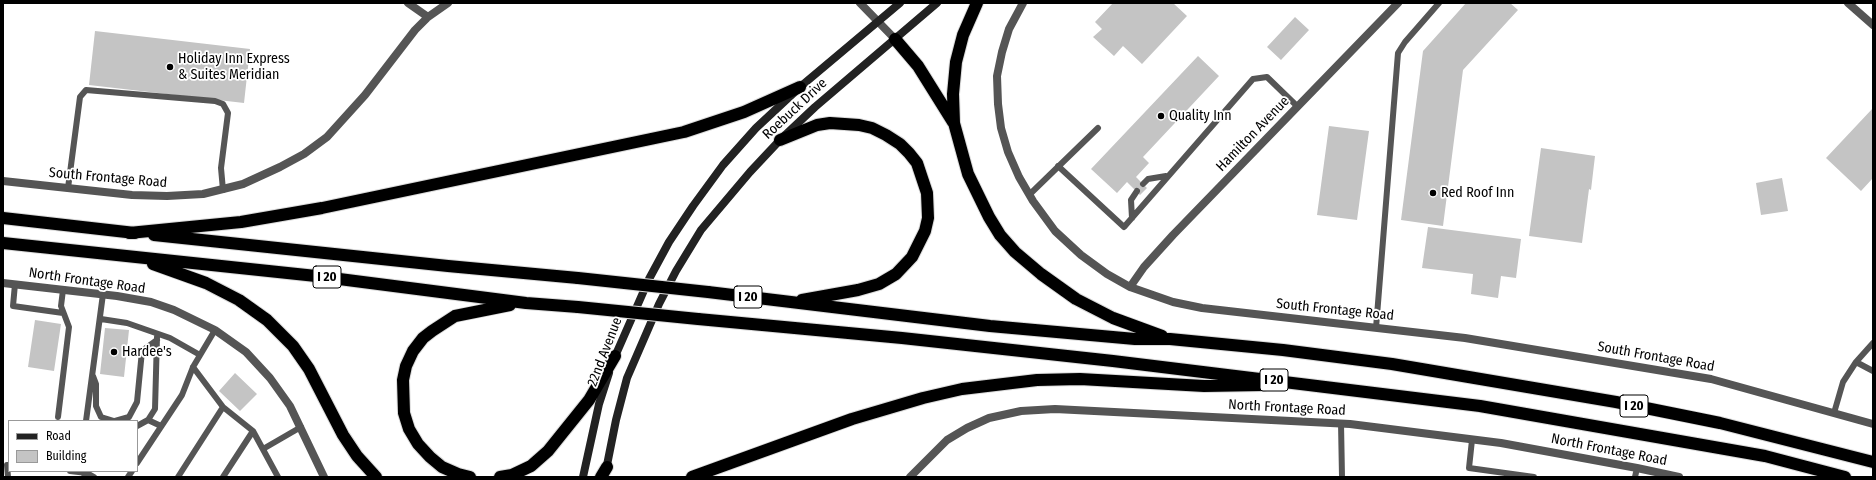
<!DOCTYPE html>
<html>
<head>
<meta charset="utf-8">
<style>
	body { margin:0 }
	#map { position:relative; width:1876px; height:480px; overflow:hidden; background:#fff; font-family:"Fira Sans Condensed",sans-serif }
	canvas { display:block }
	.frame { position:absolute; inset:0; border:4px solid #000; pointer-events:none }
	.legend { position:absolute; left:8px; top:420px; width:130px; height:52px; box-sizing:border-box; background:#fff; border:1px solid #999; margin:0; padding:5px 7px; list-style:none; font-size:12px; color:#000 }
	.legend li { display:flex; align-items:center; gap:8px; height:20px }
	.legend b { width:20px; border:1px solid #999 }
</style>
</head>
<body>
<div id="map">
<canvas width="1876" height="480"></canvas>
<div class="frame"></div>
<ul class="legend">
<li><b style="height:5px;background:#222"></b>Road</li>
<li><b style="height:11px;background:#c4c4c4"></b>Building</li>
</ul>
</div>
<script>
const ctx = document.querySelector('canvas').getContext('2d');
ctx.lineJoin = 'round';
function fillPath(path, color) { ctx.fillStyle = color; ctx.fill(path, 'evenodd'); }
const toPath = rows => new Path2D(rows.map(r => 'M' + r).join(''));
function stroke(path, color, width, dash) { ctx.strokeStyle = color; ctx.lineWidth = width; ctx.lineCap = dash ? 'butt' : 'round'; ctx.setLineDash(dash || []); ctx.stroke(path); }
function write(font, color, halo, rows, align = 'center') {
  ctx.font = font + ' "Fira Sans Condensed",sans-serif'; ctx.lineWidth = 3.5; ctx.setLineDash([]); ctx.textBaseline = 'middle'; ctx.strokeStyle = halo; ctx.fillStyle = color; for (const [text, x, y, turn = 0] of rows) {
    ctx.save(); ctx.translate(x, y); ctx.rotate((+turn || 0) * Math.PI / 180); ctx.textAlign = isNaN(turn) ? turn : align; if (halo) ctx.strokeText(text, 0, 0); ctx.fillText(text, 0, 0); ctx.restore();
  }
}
const building = toPath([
	[1113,3,1173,3,1187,16,1142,64,1123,46,1114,56,1093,37,1102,29,1095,22],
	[1466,3,1510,3,1518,10,1463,70,1443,226,1401,220,1423,51],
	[1295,17,1309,30,1281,60,1267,47],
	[95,31,250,49,244,103,89,85],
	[1198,56,1219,76,1143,157,1149,163,1136,177,1147,188,1140,195,1127,182,1117,193,1091,169],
	[1873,108,1873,178,1861,191,1826,158],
	[1329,126,1369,131,1357,220,1317,215],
	[1541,148,1595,156,1591,190,1589,189,1582,243,1529,236],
	[1782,178,1788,211,1761,215,1756,183],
	[1428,227,1521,239,1516,278,1501,276,1498,298,1471,294,1473,274,1422,268],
	[35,320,61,324,54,371,28,367],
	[105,328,129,330,124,377,100,374],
	[235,373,257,394,240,411,219,391]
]);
const service = toPath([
	[1058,166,1124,227,1253,79,1267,77,1298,107],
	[1143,184,1148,179,1166,176],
	[68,188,80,97,86,90,215,101,223,104,228,113,221,168,223,190],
	[1029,195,1098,128],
	[1132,218,1131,200,1137,191],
	[15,284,13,306,63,313],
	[101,319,127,323,170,338,200,355],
	[1376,328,1398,53,1405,42,1439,3],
	[1873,343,1856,362,1873,371],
	[93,376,96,384,96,406,101,417,114,421],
	[223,407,253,431],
	[1834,413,1843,382,1856,362],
	[58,417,69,327,61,306,63,290],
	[148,420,161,426],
	[86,421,103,294],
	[115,421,129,417,137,402,142,351,157,340],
	[1341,423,1342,477],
	[137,426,148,420,155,409,157,337],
	[1472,440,1469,468,1534,477],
	[263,449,301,427],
	[137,463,182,395,193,367,215,330],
	[70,471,87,473,87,471],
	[8,477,7,465,9,465],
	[84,477,87,473,94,477],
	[128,477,132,471],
	[178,477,223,407,193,367],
	[223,477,253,431,278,477],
	[1635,477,1637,468]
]);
const minor = toPath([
	[408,3,428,17],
	[1023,3,1009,29,1002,52,997,76,998,104,1001,128,1008,152,1019,177,1033,201,1055,231,1081,255,1107,274,1130,287,1173,302,1202,308,1465,338,1711,379,1873,424],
	[1848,3,1873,25],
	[3,181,132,195,167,196,203,194,243,184,280,167,304,154,327,137,365,95,415,30,428,17,448,3],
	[3,283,117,296,151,302,174,310,215,330,246,352,270,378,290,406,324,477],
	[1130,287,1144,267,1173,235,1398,3],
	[910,477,947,440,967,428,989,418,1021,411,1055,409,1350,424,1501,443,1637,468,1679,477]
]);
const tertiary = toPath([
	[860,3,895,39]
]);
const secondary = toPath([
	[613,361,649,279,669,242,693,206,723,165,756,128,800,87,900,3],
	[606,470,616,420,627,378,659,304,676,271,701,230,750,172,780,140,815,107,937,3],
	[583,477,599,404,609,373]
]);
const motorway = toPath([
	[977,3,963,35,956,62,953,94,954,123,968,174,989,217,1000,235,1015,252,1041,274,1076,299,1113,318,1162,336],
	[895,39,918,66,953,122],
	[780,140,817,125,830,123,859,125,872,128,886,135,900,144,909,153,917,163,927,193,928,218,925,231,912,257,896,274,879,284,858,290,802,300],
	[3,218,135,233],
	[129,233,241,222,322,208,684,132,744,112,800,87],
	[154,235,448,266,578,278],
	[3,243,316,276,526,303,578,307],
	[153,264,206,283,239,300,267,320,293,346,309,369,343,435,357,456,376,477],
	[708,292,990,326,1135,339,1170,339,1283,350,1392,364,1616,402,1720,423,1873,462],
	[698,319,902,338,1113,361,1480,406,1765,456,1845,477],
	[470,477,458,474,442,467,430,457,418,444,409,429,404,413,403,380,406,366,413,351,423,338,432,331,455,316,510,305],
	[500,477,512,475,531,466,548,451,589,400,615,356],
	[601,477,607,467],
	[692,477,852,419,923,398,962,389,1037,380,1080,379,1204,386,1264,385]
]);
const motorwayBridge = toPath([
	[578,278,708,292],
	[578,307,698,319]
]);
const markers = [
	[170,67,4,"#000"],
	[1161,116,4,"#000"],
	[1433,193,4,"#000"],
	[114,352,4,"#000"]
];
const shields = [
	[327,277,28],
	[748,297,28],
	[1274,380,28],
	[1634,406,28]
];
const shieldNames = [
	["I 20",327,277],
	["I 20",748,297],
	["I 20",1274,380],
	["I 20",1634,406]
];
const poiNames = [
	["Holiday Inn Express",178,59],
	["& Suites Meridian",178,75],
	["Quality Inn",1169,116],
	["Red Roof Inn",1441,193],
	["Hardee's",122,352]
];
const streetNames = [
	["Roebuck Drive",795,109,-43],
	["Hamilton Avenue",1253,134,-46],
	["South Frontage Road",108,178,5],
	["North Frontage Road",87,281,8],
	["South Frontage Road",1335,310,6],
	["22nd Avenue",605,352,-69],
	["South Frontage Road",1656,357,10],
	["North Frontage Road",1287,408,3],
	["North Frontage Road",1609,450,11]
];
fillPath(building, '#c4c4c4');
stroke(motorway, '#dbdbdb', 14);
stroke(service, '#555', 6);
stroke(minor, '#555', 8);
stroke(tertiary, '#555', 8);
stroke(secondary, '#222', 8);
stroke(motorway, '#000', 12);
stroke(motorwayBridge, '#dbdbdb', 14, []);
stroke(motorwayBridge, '#000', 12);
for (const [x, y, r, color] of markers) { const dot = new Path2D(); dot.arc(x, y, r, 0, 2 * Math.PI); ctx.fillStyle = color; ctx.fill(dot); stroke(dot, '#fff', 1.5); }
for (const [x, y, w] of shields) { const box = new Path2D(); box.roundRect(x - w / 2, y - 11, w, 22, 3); ctx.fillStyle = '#fff'; ctx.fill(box); stroke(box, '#000', 1); }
write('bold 13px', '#000', null, shieldNames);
write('14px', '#000', '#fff', poiNames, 'left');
write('14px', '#000', '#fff', streetNames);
</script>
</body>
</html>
